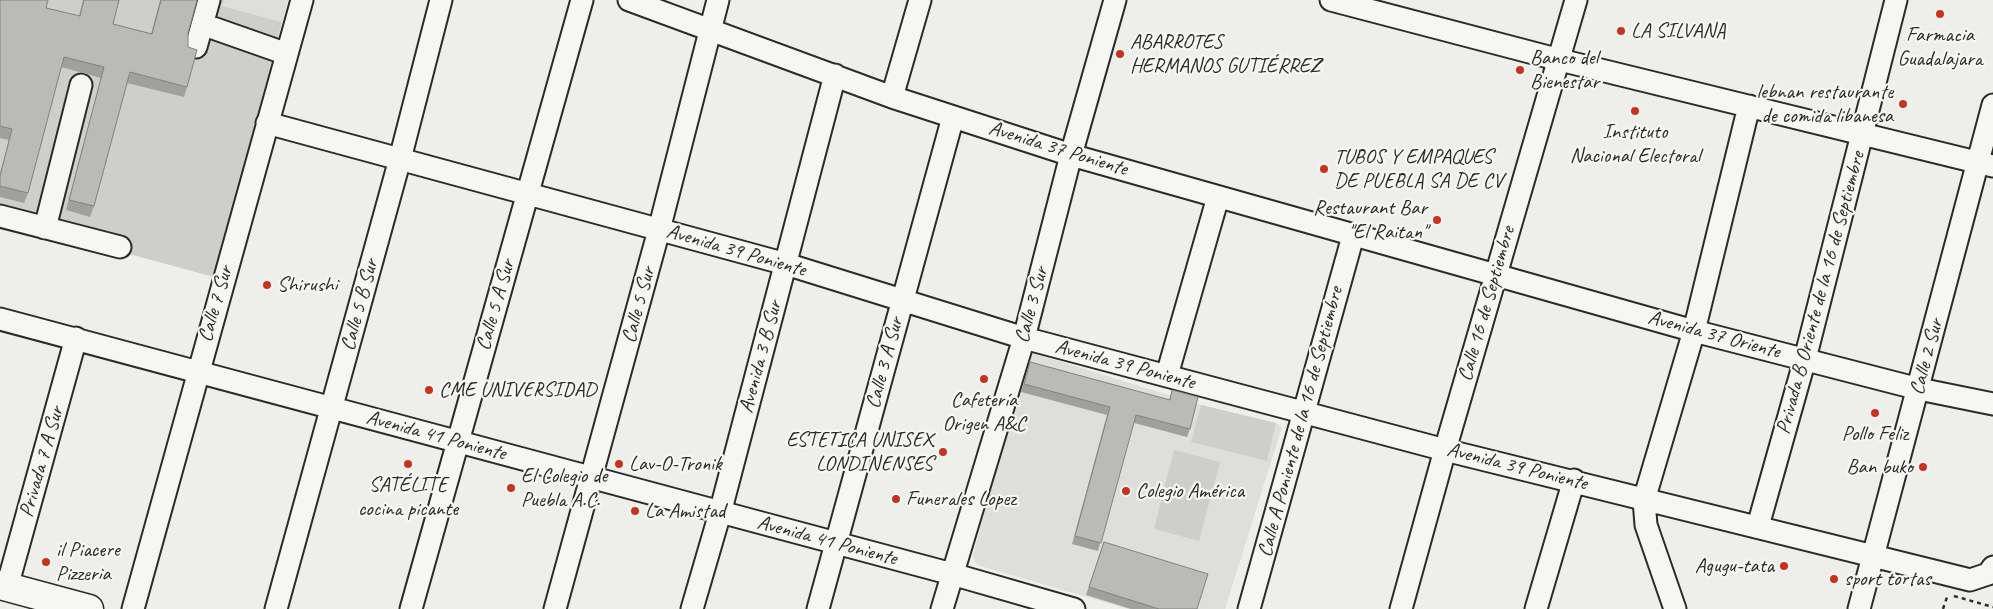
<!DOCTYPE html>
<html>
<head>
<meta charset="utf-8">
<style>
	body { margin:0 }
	canvas { display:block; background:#eeeeea }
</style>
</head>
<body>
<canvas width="1993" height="609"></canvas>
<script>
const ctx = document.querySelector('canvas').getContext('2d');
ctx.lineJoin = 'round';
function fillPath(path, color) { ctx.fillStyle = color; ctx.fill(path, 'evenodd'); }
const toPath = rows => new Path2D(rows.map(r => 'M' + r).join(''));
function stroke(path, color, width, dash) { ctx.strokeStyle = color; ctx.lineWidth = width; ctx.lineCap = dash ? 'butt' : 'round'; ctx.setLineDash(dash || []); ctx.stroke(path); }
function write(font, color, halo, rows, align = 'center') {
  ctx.font = font + ' Caveat,sans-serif'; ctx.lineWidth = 4.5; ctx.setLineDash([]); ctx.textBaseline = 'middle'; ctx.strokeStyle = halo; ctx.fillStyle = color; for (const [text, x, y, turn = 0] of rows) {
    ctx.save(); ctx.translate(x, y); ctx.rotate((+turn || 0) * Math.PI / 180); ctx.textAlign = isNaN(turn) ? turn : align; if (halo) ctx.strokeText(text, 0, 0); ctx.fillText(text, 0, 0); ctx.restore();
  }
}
const built = toPath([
	[224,0,288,0,282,22,222,6],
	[1029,352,1201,405,1276,423,1282,427,1225,609,1128,609,977,565,973,555]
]);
const green = toPath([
	[0,0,224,0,222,6,282,22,214,277,0,219],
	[1201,405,1276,423,1267,461,1191,442],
	[1174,450,1220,462,1199,541,1154,529]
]);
const path = toPath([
	[1954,596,1993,607],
	[1943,609,1948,594]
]);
const minor = toPath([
	[629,0,892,97,1071,155,1694,331,1919,389,1993,404],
	[1331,0,1560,60,1993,166],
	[213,28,287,54],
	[196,47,209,0],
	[892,97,920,0],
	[267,123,786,264,1024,338,1445,450,1970,580,1988,574,1993,567],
	[0,216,120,247],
	[45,228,81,85],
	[0,319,952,574,1074,609],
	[1167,375,1218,197],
	[1758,526,1805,359,1896,0],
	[7,587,76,338],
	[133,609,302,0],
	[276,609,400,159,441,0],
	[411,609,582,0],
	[555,609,659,230,718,0],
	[692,609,720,513,835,75],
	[818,609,953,117],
	[942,609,1024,338,1071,155,1115,0],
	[1249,609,1353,236],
	[1401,609,1445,450,1576,0],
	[1536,609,1574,480],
	[1675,609,1646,525,1644,500,1694,331,1749,106],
	[1859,609,1993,105]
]);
const major = toPath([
	[0,585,89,609]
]);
const wall = toPath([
	[0,0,46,8,79,16,83,0,119,0,113,24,151,34,160,0,197,0,188,33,187,87,184,97,127,83,94,206,90,217,66,210,101,78,61,67,28,193,24,203,0,197,0,173,9,140,0,138],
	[1030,362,1169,400,1172,390,1190,429,1187,437,1134,423,1098,551,1072,544,1107,415,1021,392],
	[1101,550,1197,609,1131,609,1086,595]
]);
const building = toPath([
	[0,0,48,0,46,8,80,16,84,0,119,0,113,24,152,34,161,0,197,0,188,33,188,47,197,50,187,87,130,72,94,206,69,200,104,67,64,57,28,193,0,186,0,176,12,129,0,126,0,0],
	[1030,362,1170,400,1172,390,1198,397,1190,429,1136,415,1101,543,1075,536,1110,407,1024,384,1030,362],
	[1104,542,1208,574,1197,609,1159,609,1089,587,1104,542]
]);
const markers = [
	[1940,14,5,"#c8321e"],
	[1621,31,5,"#c8321e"],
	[1120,54,5,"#c8321e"],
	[1520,70,5,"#c8321e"],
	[1903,104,5,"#c8321e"],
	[1635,111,5,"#c8321e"],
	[1324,169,5,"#c8321e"],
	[1437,220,5,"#c8321e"],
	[267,285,5,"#c8321e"],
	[984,379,5,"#c8321e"],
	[429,390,5,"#c8321e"],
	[1875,413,5,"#c8321e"],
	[943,452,5,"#c8321e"],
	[408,464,5,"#c8321e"],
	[619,464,5,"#c8321e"],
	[1923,467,5,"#c8321e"],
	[511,488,5,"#c8321e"],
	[1126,491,5,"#c8321e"],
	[896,499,5,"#c8321e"],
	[635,511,5,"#c8321e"],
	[46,562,5,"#c8321e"],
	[1784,566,5,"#c8321e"],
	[1834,579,5,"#c8321e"]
];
const poiNames = [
	["LA SILVANA",1631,31],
	["Farmacia",1940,35,"center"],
	["Guadalajara",1940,59,"center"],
	["ABARROTES",1130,42],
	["HERMANOS GUTIÉRREZ",1130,66],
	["Banco del",1530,58],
	["Bienestar",1530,82],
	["lebnan restaurante",1893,92,"right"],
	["de comida libanesa",1893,116,"right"],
	["Instituto",1635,132,"center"],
	["Nacional Electoral",1635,156,"center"],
	["TUBOS Y EMPAQUES",1334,157],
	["DE PUEBLA SA DE CV",1334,181],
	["Restaurant Bar",1427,208,"right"],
	["\"El Raitan\"",1427,232,"right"],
	["Shirushi",277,285],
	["CME UNIVERSIDAD",439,390],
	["Cafetería",984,400,"center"],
	["Origen A&C",984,424,"center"],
	["Pollo Feliz",1875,434,"center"],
	["ESTETICA UNISEX",933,440,"right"],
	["LONDINENSES",933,464,"right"],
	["Lav-O-Tronik",629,464],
	["Ban buko",1913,467,"right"],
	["El Colegio de",521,476],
	["Puebla A.C.",521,500],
	["SATÉLITE",408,485,"center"],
	["cocina picante",408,509,"center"],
	["Colegio América",1136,491],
	["Funerales Lopez",906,499],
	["La Amistad",645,511],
	["il Piacere",56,550],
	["Pizzeria",56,574],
	["Agugu-tata",1774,566,"right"],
	["sport tortas",1844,579]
];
const streetNames = [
	["Avenida 37 Poniente",1058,149,17],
	["Avenida 39 Poniente",736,251,16],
	["Privada B Oriente de la 16 de Septiembre",1821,293,-75],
	["Calle 7 Sur",216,304,-74],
	["Calle 16 de Septiembre",1487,304,-74],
	["Calle 5 B Sur",360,305,-75],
	["Calle 5 A Sur",496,305,-74],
	["Calle 5 Sur",639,305,-75],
	["Calle 3 Sur",1032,305,-75],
	["Avenida 37 Oriente",1714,335,15],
	["Avenida 3 B Sur",761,357,-75],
	["Calle 2 Sur",1927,357,-75],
	["Calle 3 A Sur",885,363,-75],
	["Avenida 39 Poniente",1125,365,15],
	["Calle A Poniente de la 16 de Septiembre",1301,422,-75],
	["Avenida 41 Poniente",436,436,15],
	["Privada 7 A Sur",42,462,-74],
	["Avenida 39 Poniente",1517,467,14],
	["Avenida 41 Poniente",827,541,15]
];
fillPath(built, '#dededb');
fillPath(green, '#cececa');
stroke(minor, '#2b2b2b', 25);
stroke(major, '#2b2b2b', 31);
stroke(path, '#2b2b2b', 2.5, [4, 4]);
stroke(minor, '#f6f6f2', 21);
stroke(major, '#f6f6f2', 28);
fillPath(wall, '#a0a09d');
fillPath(building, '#babab7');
stroke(building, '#828280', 1);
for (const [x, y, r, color] of markers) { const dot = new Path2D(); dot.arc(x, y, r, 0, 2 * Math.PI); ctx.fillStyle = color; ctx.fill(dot); stroke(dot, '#f6f6f2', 2); }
write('21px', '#2b2b2b', '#f6f6f2', poiNames, 'left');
write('21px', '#2b2b2b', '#f6f6f2', streetNames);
</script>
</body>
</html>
